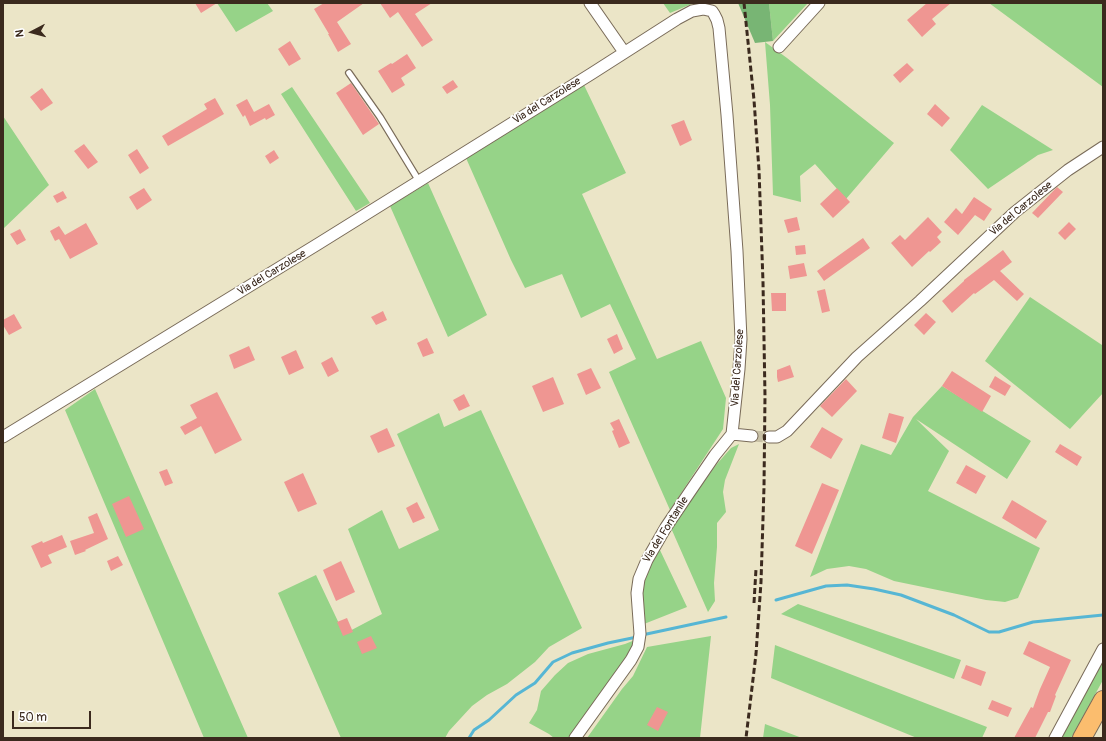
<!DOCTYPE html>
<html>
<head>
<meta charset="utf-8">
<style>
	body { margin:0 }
	#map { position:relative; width:1106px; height:741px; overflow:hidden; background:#ebe5c7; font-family:Pangolin,sans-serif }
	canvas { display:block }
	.frame { position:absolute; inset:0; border:4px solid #3b2a1e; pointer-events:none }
	.north { position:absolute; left:12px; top:12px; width:40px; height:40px; -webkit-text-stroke:3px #fff; paint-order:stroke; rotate:264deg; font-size:11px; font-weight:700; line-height:16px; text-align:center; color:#3b2a1e }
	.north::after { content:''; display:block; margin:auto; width:14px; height:18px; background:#3b2a1e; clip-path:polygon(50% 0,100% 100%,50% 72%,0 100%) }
	.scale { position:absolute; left:12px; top:711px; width:79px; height:18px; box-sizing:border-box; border:2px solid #3b2a1e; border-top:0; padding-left:5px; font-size:12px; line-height:14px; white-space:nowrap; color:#3b2a1e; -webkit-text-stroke:3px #fff; paint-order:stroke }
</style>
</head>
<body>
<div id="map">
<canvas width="1106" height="741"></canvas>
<div class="frame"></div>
<div class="north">N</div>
<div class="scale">50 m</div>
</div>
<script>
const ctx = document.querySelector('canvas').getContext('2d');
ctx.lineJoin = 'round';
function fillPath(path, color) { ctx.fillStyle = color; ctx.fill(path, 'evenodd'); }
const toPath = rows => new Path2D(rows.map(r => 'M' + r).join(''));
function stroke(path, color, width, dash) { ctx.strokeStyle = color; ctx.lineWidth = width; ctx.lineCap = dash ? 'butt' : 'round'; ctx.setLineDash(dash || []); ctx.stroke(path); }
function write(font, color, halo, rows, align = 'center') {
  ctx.font = font + ' Pangolin,sans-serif'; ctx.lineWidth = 3.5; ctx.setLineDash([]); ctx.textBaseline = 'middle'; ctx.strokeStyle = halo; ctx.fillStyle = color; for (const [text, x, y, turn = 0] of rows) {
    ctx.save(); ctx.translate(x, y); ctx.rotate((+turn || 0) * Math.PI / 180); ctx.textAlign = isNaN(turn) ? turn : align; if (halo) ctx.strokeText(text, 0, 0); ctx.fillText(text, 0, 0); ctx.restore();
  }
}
const green = toPath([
	[217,3,267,3,273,11,236,32],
	[663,3,694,3,670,13],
	[769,3,808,3,773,41],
	[989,3,1103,3,1103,87],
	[765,42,787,58,894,143,846,199,815,164,800,176,801,202,773,195,770,105],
	[584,85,626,173,582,194,657,359,701,341,726,398,723,429,670,510,609,372,636,359,610,304,581,318,562,274,525,288,511,260,466,158],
	[292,87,370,203,356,211,281,94],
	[982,105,1053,150,1038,155,988,189,950,150],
	[3,116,49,185,3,229],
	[428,183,487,315,448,337,390,206],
	[1030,297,1102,345,1103,342,1103,393,1070,429,985,361],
	[942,386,1031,441,1007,479,916,419,949,451,928,491,1040,548,1018,598,1005,602,986,600,894,581,866,569,849,566,827,569,810,577,861,444,891,455,913,417],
	[95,389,248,738,204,738,65,410],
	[481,410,582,628,549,647,535,662,507,684,487,695,472,706,449,731,445,738,341,738,278,593,316,575,344,634,382,614,348,529,382,510,399,549,439,530,397,434,439,413,444,427],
	[739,444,725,480,723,492,726,512,717,523,717,547,714,583,715,601,708,612,671,528,716,465,731,448],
	[659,548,687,607,644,624,641,596,645,575],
	[798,604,961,660,954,679,781,614],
	[711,636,700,738,587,738,622,689,633,676,647,647],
	[635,640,630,653,568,738,554,738,549,734,529,723,537,710,541,691,555,675,568,663,588,654,625,644],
	[775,645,987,727,982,738,917,738,771,678],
	[1103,660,1103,680,1071,738,1060,738],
	[765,724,802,738,763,738]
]);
const forest = toPath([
	[738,3,769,3,773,41,755,43]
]);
const stream = toPath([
	[776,600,826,586,847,585,874,589,901,595,954,615,989,632,999,632,1033,622,1103,615],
	[642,635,726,617],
	[469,738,474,730,489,720,516,695,535,683,553,662,572,653,608,643,637,637]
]);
const building = toPath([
	[195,3,217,3,201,13],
	[324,3,364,3,337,22,351,44,338,52,328,34,329,34,314,9],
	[380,3,432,3,415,14,433,40,422,47,398,12,390,18],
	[927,3,951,3,932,19,936,24,922,37,907,20],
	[290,41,301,59,289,66,278,49],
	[407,54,416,68,401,78,405,85,392,93,378,71,391,63,392,64],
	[907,63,914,70,900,83,893,75],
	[453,80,458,87,447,94,442,87],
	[351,83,379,124,363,135,336,93],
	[42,88,53,103,41,111,30,97],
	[215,98,224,114,168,146,162,136,207,109,204,104],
	[247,99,254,112,269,104,275,115,266,120,265,118,250,126,245,115,243,117,236,105],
	[935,104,950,118,942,127,927,114],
	[684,120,692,140,680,146,671,125],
	[84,144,98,162,88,169,74,151],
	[137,149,149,168,140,174,128,155],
	[274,150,279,158,270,164,265,156],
	[1057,187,1063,192,1038,218,1032,213],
	[144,188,152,200,137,210,129,197],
	[837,188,850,202,833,218,820,204],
	[63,191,67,198,57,203,53,196],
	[974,197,992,209,984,221,975,215,958,235,944,222,956,208,962,214],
	[797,217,800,230,788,233,784,220],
	[928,217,942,232,937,237,941,242,930,252,929,251,912,267,891,243,900,235,905,240],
	[1069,222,1076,229,1065,240,1058,233],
	[86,223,98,244,70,259,59,239,55,241,50,231,59,226,65,235],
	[20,229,26,240,17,245,10,234],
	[863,238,870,248,824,281,817,271],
	[805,245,806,254,796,255,795,246],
	[1003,250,1012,262,1000,271,1024,294,1017,301,994,280,975,294,974,293,952,313,942,301,964,281,964,280],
	[804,263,807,276,790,279,788,266],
	[825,289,830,311,822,313,817,291],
	[771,293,786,293,786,311,772,311],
	[383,311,387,320,376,325,371,317],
	[926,313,936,322,924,335,914,325],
	[14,314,22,328,9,335,3,325,3,320],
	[617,334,623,349,614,354,607,339],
	[427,338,434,353,423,357,417,343],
	[249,346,255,360,234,369,229,355],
	[296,350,304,368,289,375,281,357],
	[332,357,339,371,328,377,321,363],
	[790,365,794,377,778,382,777,377,777,370],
	[591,368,601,388,586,395,577,374],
	[952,371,991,396,982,412,942,386],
	[995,376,1011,386,1005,396,989,387],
	[553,377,564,404,543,412,532,386],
	[846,379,857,391,832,417,820,406],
	[217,392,242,440,215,454,201,426,185,435,180,427,197,418,190,405],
	[464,394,470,406,459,411,453,400],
	[889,413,904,417,896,443,882,438],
	[619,419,630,443,619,448,612,431,614,430,610,423],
	[822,427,843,439,831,459,810,447],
	[387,428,395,446,378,453,370,436],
	[1060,444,1082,457,1077,466,1055,452],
	[966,465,986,476,976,494,956,483],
	[167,469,173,483,165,486,159,472],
	[303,473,317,504,298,512,284,482],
	[822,483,839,490,812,554,795,546],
	[129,496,144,529,126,537,112,504],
	[1012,500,1047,521,1036,539,1002,518],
	[417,502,425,518,413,523,406,508],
	[97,513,108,539,85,550,86,551,75,555,70,541,94,533,88,517],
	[62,535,67,547,48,555,52,563,41,568,31,546,42,541,43,543],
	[118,556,123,565,111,571,107,561],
	[341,561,355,592,336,601,323,570],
	[347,618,353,632,343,636,337,622],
	[371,636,377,648,362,654,357,642],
	[1029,641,1071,660,1055,695,1056,696,1050,712,1048,712,1035,738,1014,738,1031,707,1033,708,1040,689,1050,667,1023,654],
	[966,665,986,672,981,686,961,678],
	[992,700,1012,708,1008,717,988,709],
	[657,707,668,712,658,731,647,725]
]);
const streetTunnel = toPath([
	[752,436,769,437]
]);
const lane = toPath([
	[349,73,380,117,419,181]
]);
const street = toPath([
	[590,3,624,52],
	[779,47,819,3],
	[732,434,752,436],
	[3,437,318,244,591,74,677,19,692,11,703,9,712,11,714,14,717,20,719,28,727,115,737,251,741,339,739,369,732,434],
	[769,437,777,437,787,431,857,357,920,301,1015,212,1068,170,1103,147],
	[575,738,631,660,638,647,640,634,637,593,639,579,647,560,666,527,689,493,715,455,732,434],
	[1055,738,1103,649]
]);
const primary = toPath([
	[1082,738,1103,700]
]);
const rail = toPath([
	[744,3,754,100,759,170,763,282,765,396,764,487,761,582,756,654,746,738],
	[754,603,756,569]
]);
const streetNames = [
	["Via del Carzolese",547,101,-32],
	["Via del Carzolese",1021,209,-40],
	["Via del Carzolese",272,273,-31],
	["Via del Carzolese",738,368,-86],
	["Via del Fontanile",666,530,-58]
];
fillPath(green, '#96d388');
fillPath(forest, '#78b574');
stroke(stream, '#56b6d4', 3);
fillPath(building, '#ef9692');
stroke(streetTunnel, '#c8c0a5', 11, [11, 5.5]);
stroke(lane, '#796b59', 8);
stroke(street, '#796b59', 13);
stroke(primary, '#796b59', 20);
stroke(lane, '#fff', 5.5);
stroke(street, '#fff', 11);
stroke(primary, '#fbbd6e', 18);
stroke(rail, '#3b2a1e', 3, [6, 3]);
write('11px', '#3b2a1e', '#fff', streetNames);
</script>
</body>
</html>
